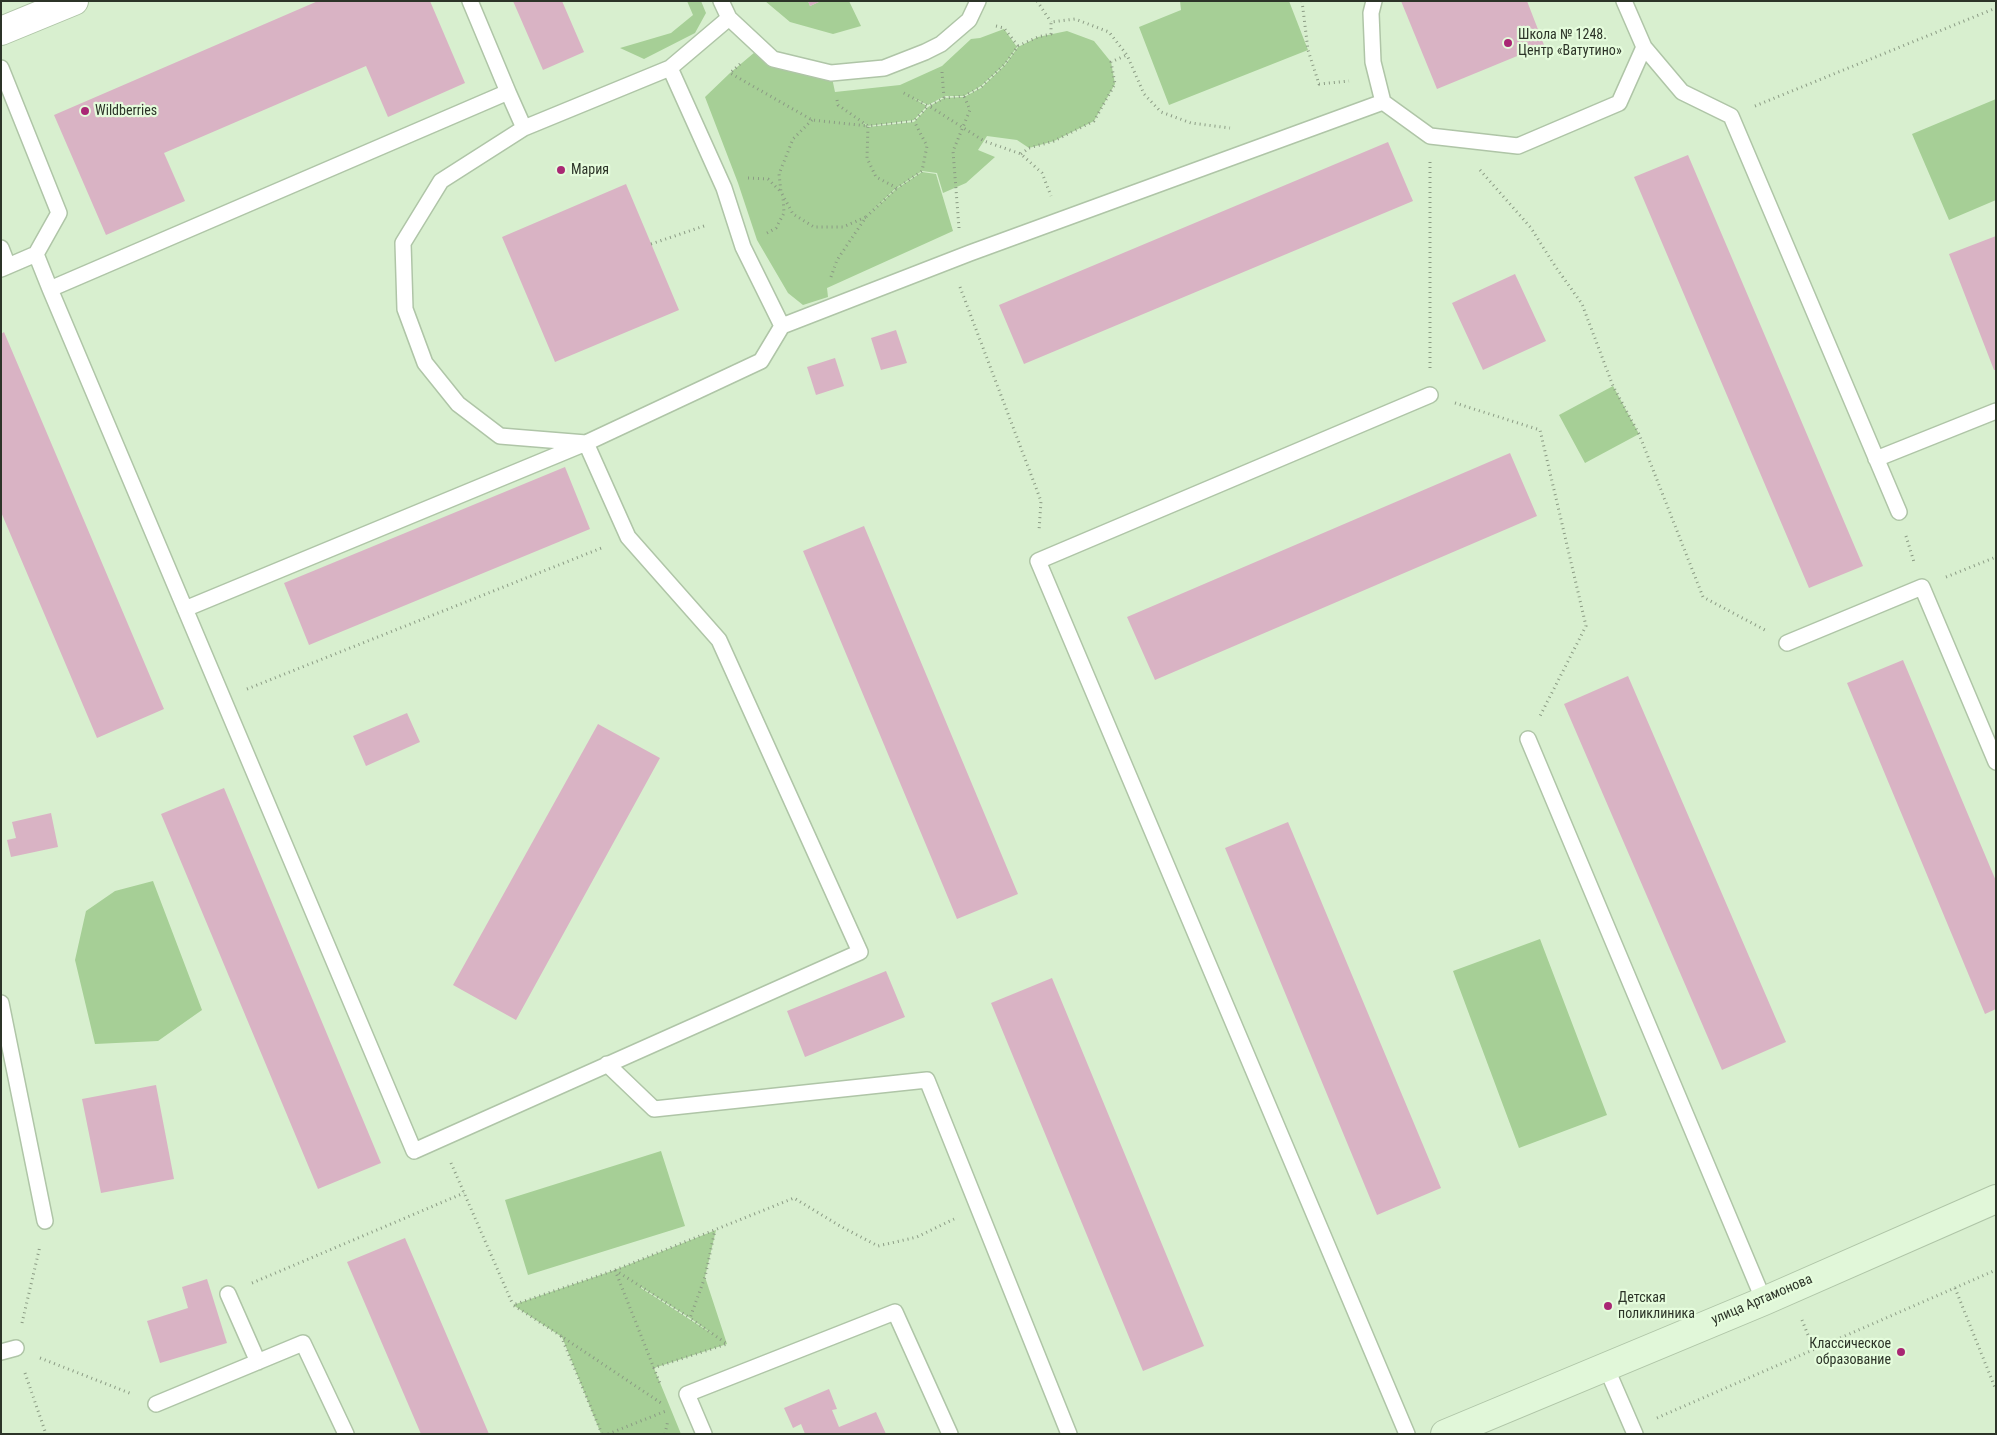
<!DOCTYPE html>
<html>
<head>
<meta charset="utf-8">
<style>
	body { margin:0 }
	#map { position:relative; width:1997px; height:1435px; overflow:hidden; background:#d8efcf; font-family:"Roboto Condensed",sans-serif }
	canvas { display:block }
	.frame { position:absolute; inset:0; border:2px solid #2c3428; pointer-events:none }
</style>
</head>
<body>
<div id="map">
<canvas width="1997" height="1435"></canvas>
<div class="frame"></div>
</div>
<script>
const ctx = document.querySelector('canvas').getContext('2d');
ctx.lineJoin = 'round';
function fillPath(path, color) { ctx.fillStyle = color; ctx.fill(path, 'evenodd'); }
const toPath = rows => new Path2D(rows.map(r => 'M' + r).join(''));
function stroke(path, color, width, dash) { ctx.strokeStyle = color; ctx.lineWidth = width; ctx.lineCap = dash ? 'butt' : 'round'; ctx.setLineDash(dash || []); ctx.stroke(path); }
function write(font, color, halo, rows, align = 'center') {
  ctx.font = font + ' "Roboto Condensed",sans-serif'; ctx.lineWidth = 4.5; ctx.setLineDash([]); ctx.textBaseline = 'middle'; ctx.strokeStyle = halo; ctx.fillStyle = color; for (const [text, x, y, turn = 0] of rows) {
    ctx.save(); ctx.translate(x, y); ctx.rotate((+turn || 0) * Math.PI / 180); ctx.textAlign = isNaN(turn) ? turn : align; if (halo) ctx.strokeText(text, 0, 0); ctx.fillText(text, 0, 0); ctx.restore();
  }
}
const green = toPath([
	[687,1,701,1,706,13,695,33,644,59,620,48,671,33,693,15],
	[765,1,808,1,810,6,821,1,849,1,861,26,833,34,790,22],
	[1180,1,1289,1,1308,50,1169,105,1139,27,1181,10],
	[1004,29,1017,47,1004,65,981,86,964,96,945,96,928,105,913,98,927,106,914,120,868,126,862,122,868,127,914,122,928,107,944,98,964,97,981,88,1005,65,1018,47,1038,37,1067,31,1094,41,1111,62,1115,84,1094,121,1054,141,1029,148,1017,140,987,136,978,150,995,157,966,183,943,193,937,173,922,171,895,189,868,215,896,189,922,172,936,174,953,231,827,288,828,297,803,305,788,293,757,240,738,183,705,97,730,73,761,47,831,73,835,92,900,85,942,66,971,39,980,38],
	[1996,99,1996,200,1949,220,1912,134],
	[1613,386,1639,434,1585,463,1559,415],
	[153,881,202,1010,158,1041,95,1044,75,960,86,911,115,891],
	[1540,939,1607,1115,1519,1148,1453,971],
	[661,1151,685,1226,528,1275,505,1200],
	[716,1230,705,1277,727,1344,654,1368,681,1434,601,1434,562,1337,513,1305,615,1270],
	[641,1287,690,1318,714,1335,641,1288]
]);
const building = toPath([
	[318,1,430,1,465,83,388,117,366,66,164,153,185,201,106,235,54,115],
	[513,1,562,1,584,52,543,70],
	[808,1,821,1,810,6],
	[1401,1,1527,1,1544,45,1437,89],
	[1388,142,1413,201,1024,364,999,305],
	[1688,155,1863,566,1809,588,1634,177],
	[626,184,679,310,555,362,502,237],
	[1996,236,1996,370,1994,370,1949,254],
	[1515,274,1546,341,1483,370,1452,303],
	[896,330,907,363,881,370,871,338],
	[4,332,164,709,97,738,1,512,1,334],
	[835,358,844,386,816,395,807,367],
	[1510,453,1537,516,1155,680,1127,617],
	[565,467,590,529,309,645,284,583],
	[864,526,1018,894,957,919,803,551],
	[1903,660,1996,881,1996,1009,1985,1014,1847,683],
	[1628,676,1786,1042,1722,1070,1564,704],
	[407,713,420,742,366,766,353,736],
	[598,724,660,758,516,1020,453,985],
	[224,788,381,1163,318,1189,161,814],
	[51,813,58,847,11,857,7,840,16,838,12,822],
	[1288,822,1441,1188,1377,1215,1225,848],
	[886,971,905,1017,805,1057,787,1011],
	[1052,978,1204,1346,1143,1371,991,1003],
	[156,1085,174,1179,101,1193,82,1099],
	[405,1238,489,1434,421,1434,347,1262],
	[207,1279,227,1343,160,1363,147,1321,188,1308,182,1287],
	[829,1389,837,1409,832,1410,839,1427,876,1412,886,1434,805,1434,801,1424,793,1428,784,1408]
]);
const path = toPath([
	[1037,1,1051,22],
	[1302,1,1308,50,1319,84,1349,81],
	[996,26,1004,28,1018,46,1005,64,981,87,964,96,944,98,929,106,984,141,1021,154,1042,173,1051,196],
	[1018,46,1038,37,1051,34,1051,22,1075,19,1109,32,1127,55,1144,94,1161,112,1191,123,1230,128],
	[740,64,730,73,812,120,868,126,867,158,876,177,897,188,922,171,927,146,914,121],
	[942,72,944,98],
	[837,100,838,105,868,126,914,121,928,106,902,92],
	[1755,106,1996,8],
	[812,120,793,139,779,174,781,192,793,214,814,227,843,227,866,217],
	[1021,154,1029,148,1054,141,1094,121,1115,84,1111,62,1127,55],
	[1480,170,1531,228,1555,266,1582,304,1613,386,1639,434,1703,597,1765,630],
	[748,178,768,179,781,192],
	[959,228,953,151,970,110,964,96],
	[767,233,776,228,784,213,783,197],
	[651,244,707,225],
	[831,277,837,260,866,217,897,188],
	[960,287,1041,501,1039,531],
	[1430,368,1430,162],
	[1455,403,1540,430,1586,626,1540,716],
	[1906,536,1914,562],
	[1946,577,1996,557],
	[247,689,604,547],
	[451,1163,513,1305],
	[615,1270,661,1386],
	[615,1270,690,1318],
	[252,1283,464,1193],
	[1955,1288,1996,1390],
	[1802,1320,1814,1350],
	[22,1323,40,1246],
	[561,1336,513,1305,615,1270,794,1198,840,1226,878,1246,917,1237,954,1219],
	[40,1358,132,1394],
	[653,1368,727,1344,690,1318,705,1277,715,1230],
	[25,1373,46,1434],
	[1657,1418,1996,1270],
	[602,1434,561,1336,661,1403],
	[608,1434,666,1411],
	[665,1434,668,1420]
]);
const lane = toPath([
	[721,1,729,18,773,59,831,73,884,68,925,52,941,44,969,20,978,1],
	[1374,1,1371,13,1373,62,1383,102,1430,136,1518,146,1619,103,1644,47],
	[1624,1,1644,47,1682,92,1731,116,1899,512],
	[729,18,670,68,524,128,441,181,403,243,405,309,425,363,458,404,500,436,586,443,761,361,782,326,970,253,1383,102],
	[1,68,59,213,36,254,50,289,414,1151,860,952,719,640,628,537,586,443,185,609],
	[670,68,724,188,743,247,782,326],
	[508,92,524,128],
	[1,248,8,266],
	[1,269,36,254],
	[50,289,508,92,470,1],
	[1876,459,1996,411],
	[1787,643,1922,587,1996,762],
	[1528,739,1764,1301],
	[1,1003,45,1221],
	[607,1064,654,1109,927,1080,1069,1434],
	[228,1294,258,1362],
	[1,1352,16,1348],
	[1606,1367,1635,1434],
	[156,1404,303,1343,346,1434],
	[704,1434,687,1394,895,1312,950,1434],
	[1407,1434,1038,561,1430,395]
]);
const street = toPath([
	[1,31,74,1]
]);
const secondary = toPath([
	[1445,1434,1764,1301,1996,1199]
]);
const markers = [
	[1508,43,5,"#a92774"],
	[85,111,5,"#a92774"],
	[561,170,5,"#a92774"],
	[1608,1306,5,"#a92774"],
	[1901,1352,5,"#a92774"]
];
const poiNames = [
	["Школа № 1248.",1518,35],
	["Центр «Ватутино»",1518,51],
	["Wildberries",95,111],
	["Мария",571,170],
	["Детская",1618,1298],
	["поликлиника",1618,1314],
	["Классическое",1891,1344,"right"],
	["образование",1891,1360,"right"]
];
const streetNames = [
	["улица Артамонова",1762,1300,-23]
];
fillPath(green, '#a6cf96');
fillPath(building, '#d9b3c4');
stroke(lane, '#afc5a7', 18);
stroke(street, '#afc5a7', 30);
stroke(secondary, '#afc5a7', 30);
stroke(path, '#8b9b84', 3, [1, 4]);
stroke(lane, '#fff', 15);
stroke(street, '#fff', 28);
stroke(secondary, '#e1f7d9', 28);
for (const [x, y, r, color] of markers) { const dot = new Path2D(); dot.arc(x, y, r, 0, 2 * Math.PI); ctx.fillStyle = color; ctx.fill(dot); stroke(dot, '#e5fcdc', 2); }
write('14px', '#2c3428', '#e5fcdc', poiNames, 'left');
write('14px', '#2c3428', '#e5fcdc', streetNames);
</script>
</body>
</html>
